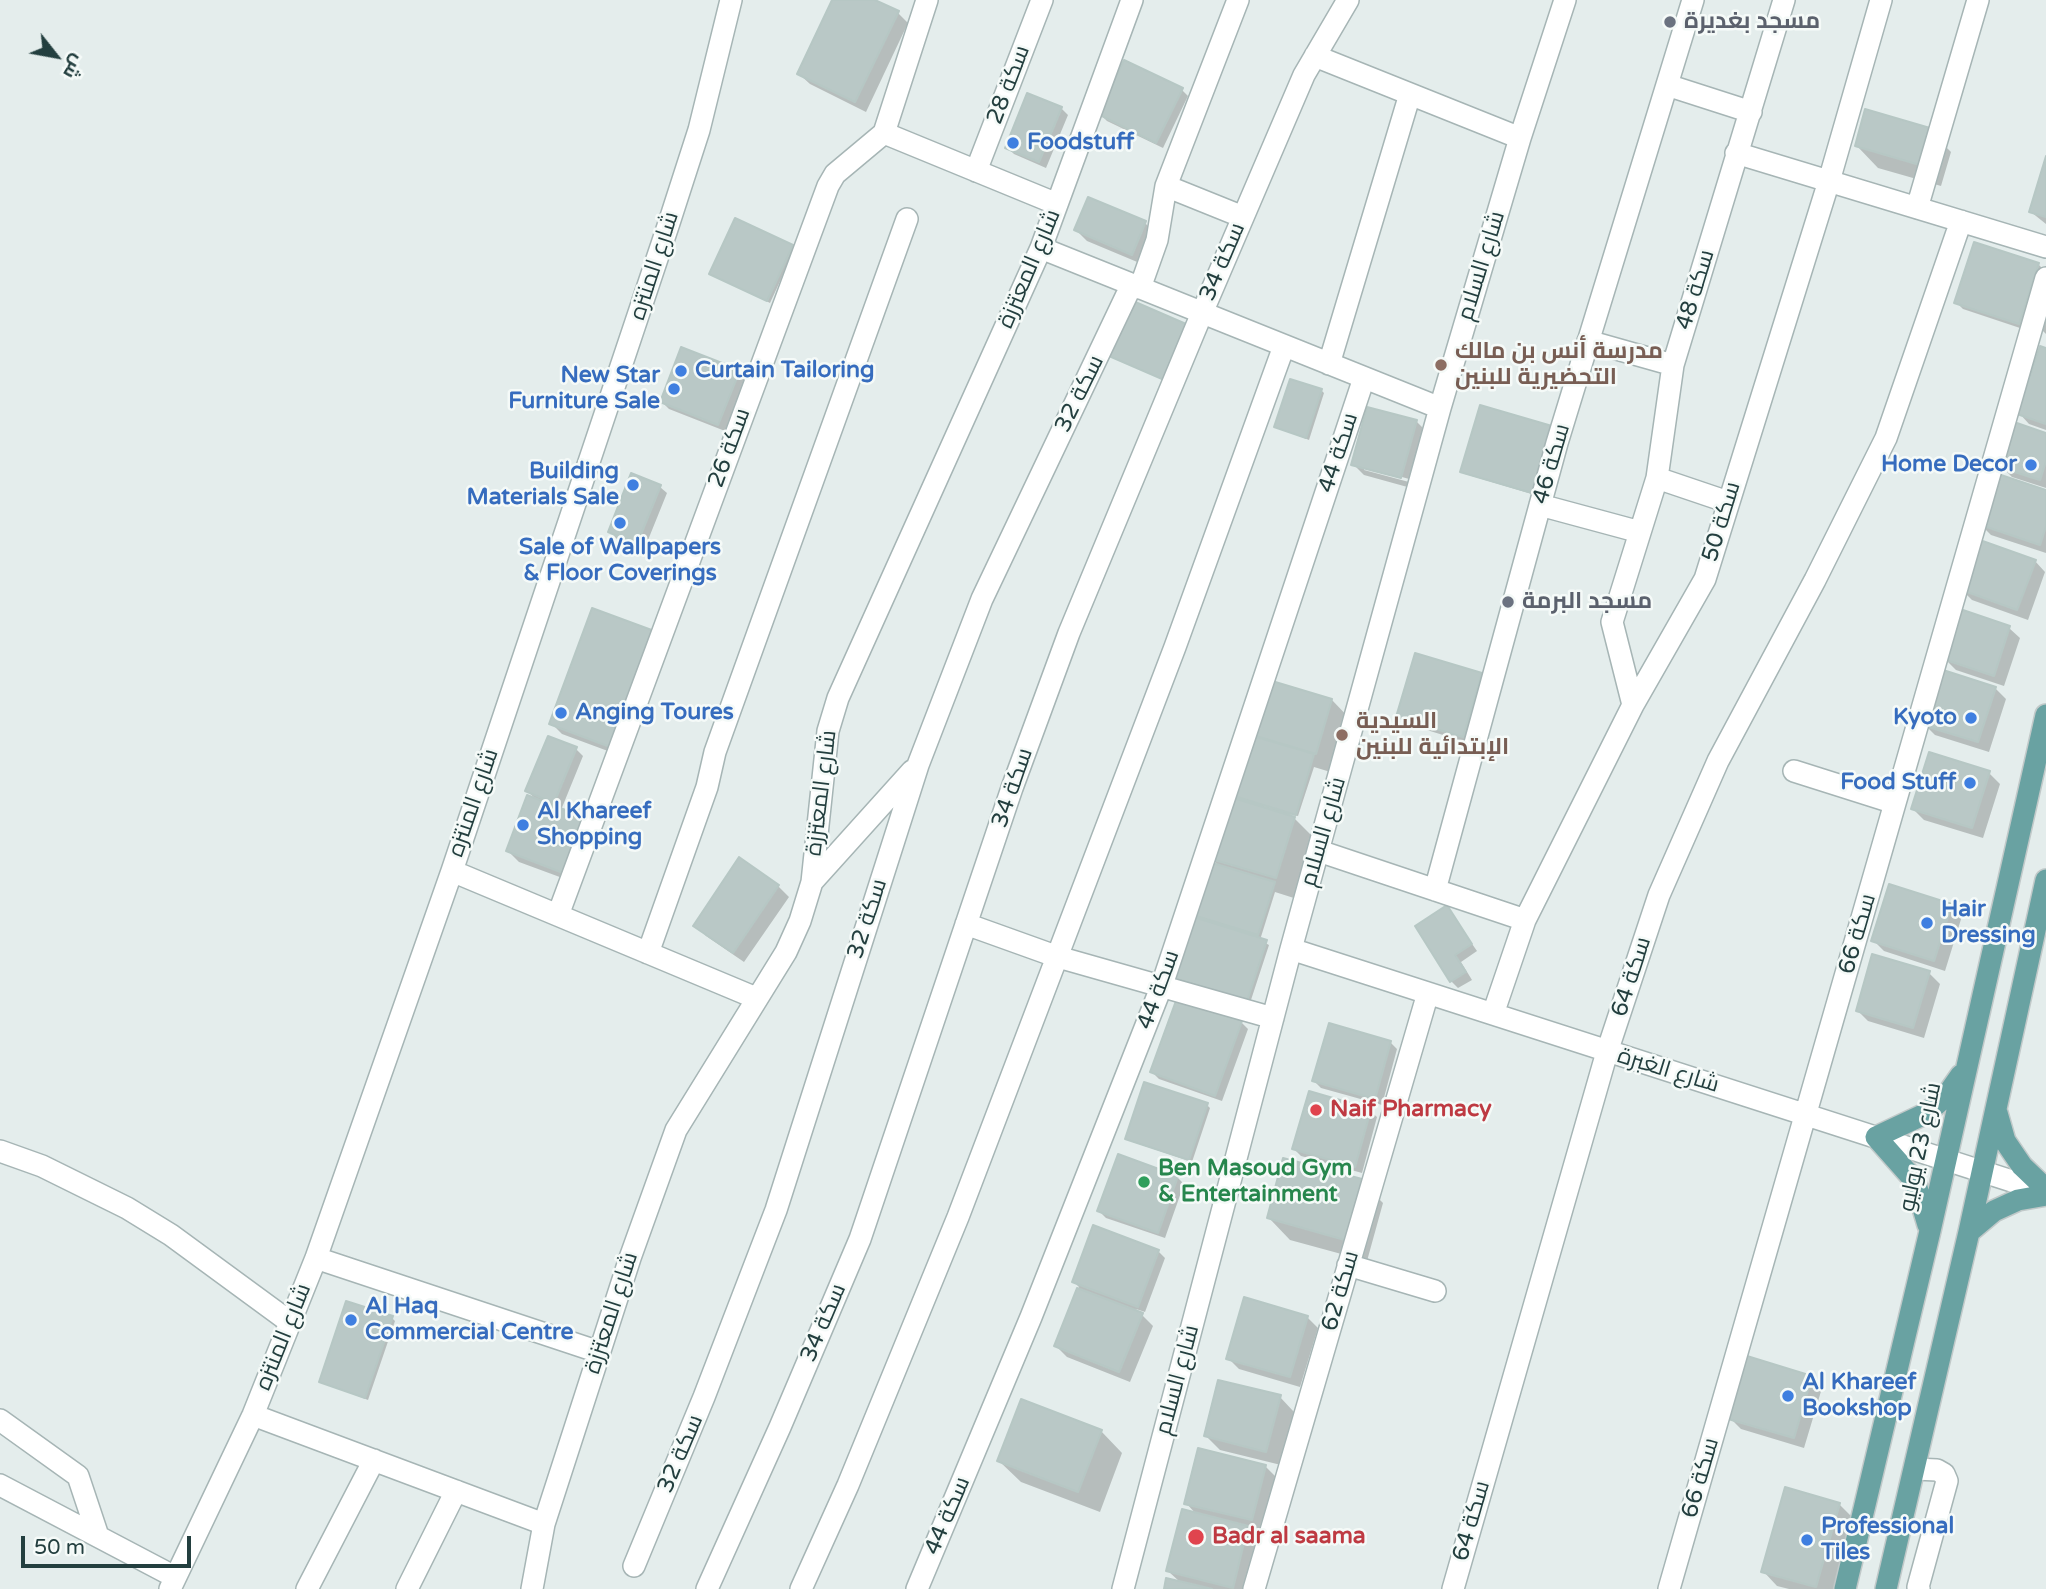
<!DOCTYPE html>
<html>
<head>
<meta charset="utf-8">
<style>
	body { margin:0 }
	#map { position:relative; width:2046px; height:1589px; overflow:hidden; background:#e4edec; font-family:"Varela Round",Cairo,sans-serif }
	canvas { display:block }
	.north { position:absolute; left:21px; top:21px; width:70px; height:70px; -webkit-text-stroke:5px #f5faf8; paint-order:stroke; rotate:121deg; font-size:19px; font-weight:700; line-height:28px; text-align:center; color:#233f3f }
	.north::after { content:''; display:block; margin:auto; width:24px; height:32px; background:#233f3f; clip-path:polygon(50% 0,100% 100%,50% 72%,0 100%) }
	.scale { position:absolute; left:21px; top:1536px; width:170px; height:32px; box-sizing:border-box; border:4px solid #233f3f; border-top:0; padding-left:9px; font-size:21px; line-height:24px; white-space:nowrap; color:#233f3f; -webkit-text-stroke:5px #f5faf8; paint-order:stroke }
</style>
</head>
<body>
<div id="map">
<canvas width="2046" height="1589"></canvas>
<div class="north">ش</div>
<div class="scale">50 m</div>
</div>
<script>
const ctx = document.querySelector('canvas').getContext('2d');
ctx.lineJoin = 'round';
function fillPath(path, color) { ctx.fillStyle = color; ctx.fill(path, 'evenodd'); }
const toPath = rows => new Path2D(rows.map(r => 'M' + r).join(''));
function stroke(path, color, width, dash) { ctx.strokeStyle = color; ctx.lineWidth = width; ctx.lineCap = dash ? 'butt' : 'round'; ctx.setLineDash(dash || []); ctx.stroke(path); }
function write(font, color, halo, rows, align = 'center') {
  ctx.font = font + ' "Varela Round",Cairo,sans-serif'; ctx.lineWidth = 5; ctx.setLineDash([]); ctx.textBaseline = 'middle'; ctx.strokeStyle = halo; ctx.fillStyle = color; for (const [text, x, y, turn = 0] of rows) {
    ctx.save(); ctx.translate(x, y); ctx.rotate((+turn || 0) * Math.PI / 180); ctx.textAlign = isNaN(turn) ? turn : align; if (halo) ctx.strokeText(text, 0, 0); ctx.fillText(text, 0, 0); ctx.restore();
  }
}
const shadow = toPath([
	[834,0,871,0,898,13,908,23,866,112,810,84,799,74],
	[1182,90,1188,96,1163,148,1107,121,1100,114],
	[1061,108,1068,115,1046,168,1014,154,1007,147],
	[1929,130,1951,152,1941,186,1878,168,1857,146],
	[2046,161,2046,224,2031,212],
	[735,220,795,249,770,303,711,273],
	[1145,223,1156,234,1142,264,1087,241,1076,230],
	[2038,264,2045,271,2026,330,1963,309,1956,302],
	[2046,318,2046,334,2042,330],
	[2046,350,2046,430,2029,424,2019,413],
	[739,371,746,378,725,431,669,409,662,402],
	[1321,390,1324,393,1309,440,1276,427],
	[1416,421,1427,432,1411,488,1364,475,1353,464],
	[1364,466,1409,479,1409,482,1364,470],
	[1551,428,1535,495,1465,474,1462,471],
	[2046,435,2046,488,2012,477,2001,466],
	[660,487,667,493,644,550,617,539,610,532],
	[2046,492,2046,553,1991,535,1980,524],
	[2035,561,2045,572,2028,620,1972,600,1961,589],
	[2009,628,2020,638,2004,686,1956,670,1945,659],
	[656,634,624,757,562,734,551,723],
	[1481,675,1488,682,1469,743,1404,723,1398,716],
	[1995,688,2006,699,1989,752,1935,735,1924,724],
	[1332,700,1353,722,1337,774,1314,767,1298,816,1290,814,1316,840,1297,899,1275,892,1260,940,1269,945,1250,1003,1179,980,1176,977,1195,917,1220,867,1210,857,1243,802,1236,796,1264,741,1258,735],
	[576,749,583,756,561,810,576,883,519,862,508,851,538,801,527,791],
	[1989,773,2000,784,1983,838,1924,820,1913,809],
	[778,886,789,897,744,962,706,936,695,925],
	[1951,905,1962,916,1945,971,1884,951,1873,940],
	[1447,908,1477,951,1461,962,1472,980,1458,988,1451,981,1417,927],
	[1929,973,1940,984,1924,1038,1868,1021,1858,1011],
	[1241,1022,1248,1029,1222,1101,1159,1079,1152,1072],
	[1390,1042,1397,1049,1382,1105,1321,1088,1314,1081],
	[1207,1105,1210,1108,1192,1162,1130,1141,1127,1138],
	[1370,1111,1377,1117,1362,1173,1301,1156,1294,1149],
	[1177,1177,1184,1184,1165,1238,1106,1218,1099,1211],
	[1361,1181,1383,1203,1367,1261,1290,1240,1269,1218],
	[1158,1251,1165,1258,1145,1312,1136,1309,1153,1326,1130,1382,1067,1357,1056,1346,1079,1287,1074,1282],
	[1307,1317,1318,1328,1300,1387,1239,1369,1228,1358],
	[392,1318,395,1321,368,1400,321,1382],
	[1811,1377,1822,1388,1804,1448,1741,1429,1730,1418],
	[1280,1397,1294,1412,1281,1465,1220,1450,1206,1436],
	[1101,1431,1122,1453,1100,1512,1021,1482,999,1461],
	[1265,1466,1276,1477,1263,1530,1246,1526,1258,1538,1245,1589,1166,1589,1181,1583,1168,1571,1197,1515,1186,1503],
	[1839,1504,1854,1519,1834,1589,1789,1589,1777,1586,1763,1571]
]);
const building = toPath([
	[832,0,875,0,899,11,855,102,797,74,832,0],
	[1124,60,1183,88,1156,143,1098,114,1124,60],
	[1027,93,1062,107,1039,162,1005,148,1027,93],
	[1865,109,1930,128,1920,165,1855,146,1865,109],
	[2046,156,2046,217,2029,212,2046,156],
	[1088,197,1146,221,1132,255,1074,230,1088,197],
	[735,218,793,245,767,301,709,274,735,218],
	[1974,242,2039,263,2019,324,1954,303,1974,242],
	[1133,301,1193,327,1169,382,1109,356,1133,301],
	[2040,346,2046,348,2046,424,2017,414,2040,346],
	[681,347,740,370,718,425,660,402,681,347],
	[1290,379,1322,389,1306,438,1274,427,1290,379],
	[1480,405,1552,426,1532,493,1460,472,1480,405],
	[1367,407,1417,420,1401,478,1351,465,1367,407],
	[2014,422,2046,433,2046,461,2040,480,1999,467,2014,422],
	[631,473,661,485,637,544,608,532,631,473],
	[1995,473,2046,490,2046,526,2040,545,1978,524,1995,473],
	[1977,539,2036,560,2017,610,1959,589,1977,539],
	[592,608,657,632,613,748,549,724,592,608],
	[1960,609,2010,626,1994,676,1943,659,1960,609],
	[1415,653,1482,673,1463,737,1396,717,1415,653],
	[1940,669,1996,687,1978,742,1922,725,1940,669],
	[1272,681,1332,699,1316,754,1256,736,1272,681],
	[548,736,577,747,554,803,525,791,548,736],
	[1253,736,1314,754,1296,815,1234,796,1253,736],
	[1929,752,1990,771,1972,828,1911,809,1929,752],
	[527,795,586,818,566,874,506,851,527,795],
	[1227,796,1295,817,1276,878,1208,858,1227,796],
	[739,857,779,885,733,953,693,926,739,857],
	[1206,861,1275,882,1258,935,1190,914,1206,861],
	[1889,884,1952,904,1934,961,1871,941,1889,884],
	[1447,905,1472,944,1455,955,1466,972,1450,982,1415,926,1447,905],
	[1194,917,1267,940,1247,1001,1174,978,1194,917],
	[1872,954,1930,971,1913,1028,1856,1011,1872,954],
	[1177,998,1242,1021,1215,1096,1150,1072,1177,998],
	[1329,1023,1391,1041,1375,1099,1312,1081,1329,1023],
	[1144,1082,1208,1103,1189,1160,1125,1139,1144,1082],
	[1309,1091,1371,1109,1355,1167,1292,1149,1309,1091],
	[1118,1154,1178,1176,1158,1233,1097,1211,1118,1154],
	[1283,1158,1362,1179,1345,1240,1267,1218,1283,1158],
	[1093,1225,1159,1250,1138,1307,1072,1282,1093,1225],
	[1077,1288,1143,1313,1119,1372,1054,1346,1077,1288],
	[1244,1297,1308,1316,1290,1377,1226,1359,1244,1297],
	[346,1301,393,1316,365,1398,319,1382,346,1301],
	[1747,1356,1812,1376,1794,1438,1728,1419,1747,1356],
	[1218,1380,1281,1395,1266,1452,1204,1436,1218,1380],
	[1021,1399,1102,1430,1078,1492,997,1461,1021,1399],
	[1198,1448,1266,1465,1252,1520,1184,1504,1198,1448],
	[1785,1487,1840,1503,1816,1587,1761,1572,1785,1487],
	[1182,1509,1248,1526,1233,1588,1166,1571,1182,1509],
	[1166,1578,1212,1589,1164,1589,1166,1578]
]);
const minor = toPath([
	[1315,56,1520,138],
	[1667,85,1751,112],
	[884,133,1057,204],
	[1736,153,2046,247],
	[976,171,1042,0],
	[1166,186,1238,0],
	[1917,208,1978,0],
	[1041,248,1440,408],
	[1140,288,1157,240,1166,186,1243,217],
	[1588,341,1673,365],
	[1329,364,1410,94],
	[1657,478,1728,502],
	[1540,505,1640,532],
	[1633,705,1612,622,1657,478,1673,365,1784,0],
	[1794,771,1895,803],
	[1319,851,1525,920],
	[452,871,756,998],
	[812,882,912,771],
	[1435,890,1557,443,1693,0],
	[558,915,828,186,835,174,884,133,927,0],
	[966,924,1058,957,1273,1018],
	[1291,949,2046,1192],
	[648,953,707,787,715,752,907,219],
	[1493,1014,1525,920,1633,705,1705,579,1829,181,1881,0],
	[0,1151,42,1166,127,1208,171,1235,291,1323],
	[316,1258,599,1352],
	[1348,1265,1435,1291],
	[253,1415,544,1524],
	[0,1420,78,1476,98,1536],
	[1915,1469,1937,1470,1944,1474,1947,1481,1918,1587,1919,1589],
	[0,1485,175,1577],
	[634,1566,704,1397,776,1210,918,765,982,599,1132,284],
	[170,1589,253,1415,316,1258,452,871,669,223,699,130,731,0],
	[307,1589,374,1460],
	[407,1589,456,1491],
	[532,1589,544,1524,630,1258,676,1130,786,952,800,921,812,882,828,731,838,698,1041,248,1132,0],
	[707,1589,780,1427,860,1239,1012,788,1069,633,1202,313,1304,75,1348,0],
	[801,1589,848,1485,958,1217,1175,647,1284,346],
	[917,1589,1031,1317,1162,985,1364,378],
	[1123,1589,1291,949,1440,408,1520,138,1565,0],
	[1254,1589,1428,993],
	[1453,1589,1607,1052,1659,895,1718,761,1815,580,1886,438,1961,221],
	[1669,1589,2046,278]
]);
const major = toPath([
	[1997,1113,2005,1141,2022,1166,2046,1189],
	[1928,1225,1915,1181,1876,1137,1927,1113,1947,1095,1961,1075],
	[1969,1232,1994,1211,2018,1200,2046,1195],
	[1845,1589,1930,1231,2046,715],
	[1886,1589,1969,1232,2046,880]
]);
const markers = [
	[1670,22,7,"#6b7280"],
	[1013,143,7,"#3f7fe0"],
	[1441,365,7,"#8d6e63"],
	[681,371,7,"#3f7fe0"],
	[674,389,7,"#3f7fe0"],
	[2031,465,7,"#3f7fe0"],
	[633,485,7,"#3f7fe0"],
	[620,523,7,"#3f7fe0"],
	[1508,602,7,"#6b7280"],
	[561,713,7,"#3f7fe0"],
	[1971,718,7,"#3f7fe0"],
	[1342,735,7,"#8d6e63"],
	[1970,783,7,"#3f7fe0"],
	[523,825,7,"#3f7fe0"],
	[1927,923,7,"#3f7fe0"],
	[1316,1110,7,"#e0444e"],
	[1144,1182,7,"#2e9e5b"],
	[351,1320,7,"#3f7fe0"],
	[1788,1396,7,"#3f7fe0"],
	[1196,1537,9,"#e0444e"],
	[1807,1540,7,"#3f7fe0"]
];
const worshipNames = [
	["مسجد بغديرة",1684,22],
	["مسجد البرمة",1522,602]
];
const streetNames = [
	["سكة 28",1009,85,-69],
	["سكة 34",1223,262,-67],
	["شارع المنتزه",655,266,-72],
	["شارع السلام",1482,266,-73],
	["شارع المعتززة",1030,269,-67],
	["سكة 48",1696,290,-73],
	["سكة 32",1080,394,-64],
	["سكة 26",730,448,-70],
	["سكة 44",1339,453,-72],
	["سكة 46",1552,464,-74],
	["سكة 50",1722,522,-73],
	["سكة 34",1013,788,-71],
	["شارع المعتززة",822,793,-83],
	["شارع المنتزه",474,803,-71],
	["شارع السلام",1324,832,-74],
	["سكة 32",868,919,-72],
	["سكة 66",1858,934,-74],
	["سكة 64",1632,977,-72],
	["سكة 44",1159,990,-70],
	["شارع الغبرة",1668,1071,17],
	["شارع 23 يوليو",1921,1147,-78],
	["سكة 62",1341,1291,-74],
	["شارع المعتززة",612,1313,-72],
	["سكة 34",824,1323,-67],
	["شارع المنتزه",284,1337,-68],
	["شارع السلام",1178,1380,-75],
	["سكة 32",681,1454,-67],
	["سكة 66",1701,1478,-74],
	["سكة 44",948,1516,-67],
	["سكة 64",1472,1521,-74]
];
const shopNames = [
	["Foodstuff",1027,143],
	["Curtain Tailoring",695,371],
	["New Star",660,376,"right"],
	["Furniture Sale",660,402,"right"],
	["Home Decor",2017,465,"right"],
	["Building",619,472,"right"],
	["Materials Sale",619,498,"right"],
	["Sale of Wallpapers",620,548,"center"],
	["& Floor Coverings",620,574,"center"],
	["Anging Toures",575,713],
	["Kyoto",1957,718,"right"],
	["Food Stuff",1956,783,"right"],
	["Al Khareef",537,812],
	["Shopping",537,838],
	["Hair",1941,910],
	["Dressing",1941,936],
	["Al Haq",365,1307],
	["Commercial Centre",365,1333],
	["Al Khareef",1802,1383],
	["Bookshop",1802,1409],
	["Professional",1821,1527],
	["Tiles",1821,1553]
];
const educationNames = [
	["مدرسة أنس بن مالك",1455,352],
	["التحضيرية للبنين",1455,378],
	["السيدية",1356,722],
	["الإبتدائية للبنين",1356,748]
];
const healthNames = [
	["Naif Pharmacy",1330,1110],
	["Badr al saama",1212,1537]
];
const leisureNames = [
	["Ben Masoud Gym",1158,1169],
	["& Entertainment",1158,1195]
];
fillPath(shadow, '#0003');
fillPath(building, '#b9c8c6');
stroke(building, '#b6c7c4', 2);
stroke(minor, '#a6b5b5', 24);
stroke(major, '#c1c9c9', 24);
stroke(minor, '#fff', 21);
stroke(major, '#69a2a2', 21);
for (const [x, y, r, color] of markers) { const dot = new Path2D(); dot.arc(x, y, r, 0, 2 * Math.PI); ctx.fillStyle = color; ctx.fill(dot); stroke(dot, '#f5faf8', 2.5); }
write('bold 23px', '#5b616d', '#f5faf8', worshipNames, 'left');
write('23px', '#233f3f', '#f5faf8', streetNames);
write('bold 23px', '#366cbe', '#f5faf8', shopNames, 'left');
write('bold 23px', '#785e54', '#f5faf8', educationNames, 'left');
write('bold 23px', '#be3a42', '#f5faf8', healthNames, 'left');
write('bold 23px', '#27864d', '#f5faf8', leisureNames, 'left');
</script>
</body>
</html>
